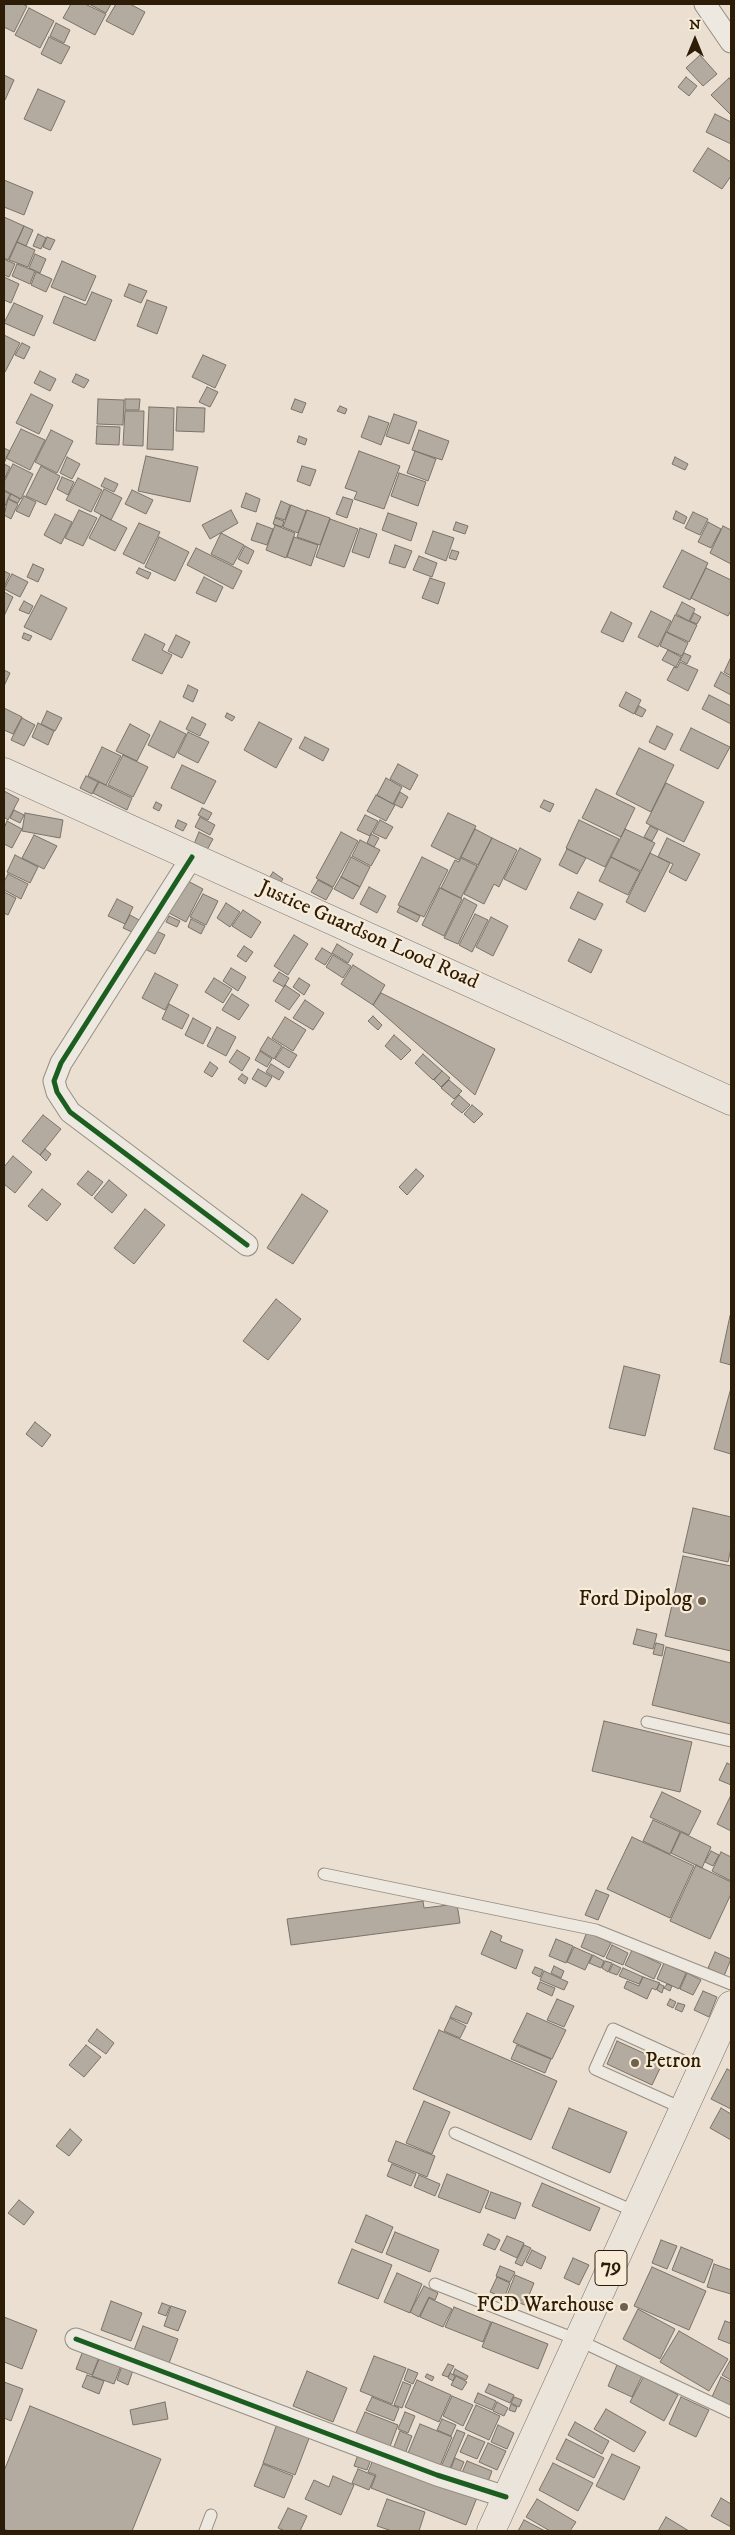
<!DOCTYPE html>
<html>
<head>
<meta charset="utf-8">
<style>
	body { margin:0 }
	#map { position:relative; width:735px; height:2535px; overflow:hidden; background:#eadfd0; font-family:"IM FELL DW Pica",serif }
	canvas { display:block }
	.frame { position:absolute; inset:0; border:5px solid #2d1d07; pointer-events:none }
	.north { position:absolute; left:670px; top:15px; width:50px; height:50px; -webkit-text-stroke:4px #f8ecd9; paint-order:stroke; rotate:0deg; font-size:14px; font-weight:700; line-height:20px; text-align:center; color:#2d1d07 }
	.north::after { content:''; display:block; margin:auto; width:18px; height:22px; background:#2d1d07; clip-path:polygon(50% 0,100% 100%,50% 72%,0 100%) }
</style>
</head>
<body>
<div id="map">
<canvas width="735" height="2535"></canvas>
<div class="frame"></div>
<div class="north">N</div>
</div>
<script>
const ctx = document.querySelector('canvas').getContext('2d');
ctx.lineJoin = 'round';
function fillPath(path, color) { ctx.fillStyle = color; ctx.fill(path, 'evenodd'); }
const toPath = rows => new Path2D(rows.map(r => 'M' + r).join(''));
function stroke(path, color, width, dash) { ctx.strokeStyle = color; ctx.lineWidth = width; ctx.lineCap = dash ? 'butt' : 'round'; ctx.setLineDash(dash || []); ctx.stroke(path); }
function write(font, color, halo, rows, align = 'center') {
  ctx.font = font + ' "IM FELL DW Pica",serif'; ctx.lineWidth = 4.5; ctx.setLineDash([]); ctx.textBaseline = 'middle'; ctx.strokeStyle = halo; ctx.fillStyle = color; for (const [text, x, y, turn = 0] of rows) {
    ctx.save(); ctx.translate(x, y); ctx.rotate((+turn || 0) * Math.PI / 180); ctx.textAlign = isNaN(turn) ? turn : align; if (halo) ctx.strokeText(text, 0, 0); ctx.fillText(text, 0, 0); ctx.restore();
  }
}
const building = toPath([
	[4,4,22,4,27,6,14,32,4,27,4,4],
	[71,4,85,4,106,14,95,35,63,18,71,4],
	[89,4,111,4,106,13,89,4],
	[116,4,130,4,145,12,133,35,106,21,116,4],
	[29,8,54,21,40,48,15,35,29,8],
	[56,23,70,30,64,43,50,36,56,23],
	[49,37,70,47,61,64,41,54,49,37],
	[700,55,717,74,703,86,686,68,700,55],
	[4,75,14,80,5,100,4,99,4,75],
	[686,77,697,86,689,96,678,87,686,77],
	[729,78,731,81,731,115,711,95,729,78],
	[38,89,65,101,51,131,24,119,38,89],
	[715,114,731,122,731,144,706,132,715,114],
	[708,148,731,162,731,176,722,189,693,171,708,148],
	[4,180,33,192,24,215,4,207,4,180],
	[4,217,24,226,8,260,4,258,4,217],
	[24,226,33,230,26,246,17,242,24,226],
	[38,234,46,238,41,249,33,246,38,234],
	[47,237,55,240,50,250,43,247,47,237],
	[17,242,35,250,28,267,9,260,17,242],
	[35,254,46,259,40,273,29,268,35,254],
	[4,259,15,264,9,277,4,275,4,259],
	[62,261,96,276,85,301,51,287,62,261],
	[17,264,35,271,30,284,12,276,17,264],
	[36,272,52,279,46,292,31,285,36,272],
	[4,277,19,284,11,303,4,300,4,277],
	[129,284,147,291,141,303,124,296,129,284],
	[92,292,112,300,95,341,53,323,64,296,86,305,92,292],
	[147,300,167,307,157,334,137,326,147,300],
	[14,303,43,316,34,336,4,323,14,303],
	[4,335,20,343,5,372,4,372,4,335],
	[22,343,30,347,24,359,15,355,22,343],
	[203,355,226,365,215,388,192,377,203,355],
	[40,371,56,379,50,391,34,383,40,371],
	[76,374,89,380,84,388,72,382,76,374],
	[207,387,218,392,210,407,199,402,207,387],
	[31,394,53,405,39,434,16,423,31,394],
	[98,399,124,400,123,425,97,424,98,399],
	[125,399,140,399,139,410,125,410,125,399],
	[295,399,306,403,302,413,291,409,295,399],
	[340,406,347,409,345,414,337,411,340,406],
	[149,407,174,408,173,450,147,449,149,407],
	[177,407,205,408,204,432,176,431,177,407],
	[125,411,144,411,143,446,123,445,125,411],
	[394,414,417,422,409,444,386,436,394,414],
	[369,416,389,423,381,445,361,437,369,416],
	[97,426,120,427,119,445,96,444,97,426],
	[21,429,45,440,30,470,6,458,21,429],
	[51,430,73,441,57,473,35,462,51,430],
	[419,430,449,441,442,460,412,450,419,430],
	[299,436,307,439,305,445,297,442,299,436],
	[4,448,10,451,4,463,4,448],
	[359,451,400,466,384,509,354,499,357,492,345,488,359,451],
	[415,451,436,459,428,481,407,473,415,451],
	[146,456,198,467,190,502,138,491,146,456],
	[67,457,80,464,72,479,60,473,67,457],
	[675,457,688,464,685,470,672,464,675,457],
	[4,464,10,467,4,480,4,464],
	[13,464,33,474,21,499,4,490,4,482,13,464],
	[41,466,60,476,46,505,26,496,41,466],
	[302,466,316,470,310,486,297,481,302,466],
	[399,473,426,482,418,506,391,496,399,473],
	[62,477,74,482,68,495,57,489,62,477],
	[78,478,102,490,91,512,66,500,78,478],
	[105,478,118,484,114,492,101,486,105,478],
	[104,489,122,498,111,520,94,511,104,489],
	[132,490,153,500,146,514,125,504,132,490],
	[4,491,10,494,4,508,4,491],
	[246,493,260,499,256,512,241,507,246,493],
	[11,494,20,499,18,503,9,499,11,494],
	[24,496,36,502,29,517,16,511,24,496],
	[343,497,353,500,347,518,336,514,343,497],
	[8,499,18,504,11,519,4,515,8,499],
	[281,501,290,505,285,520,275,517,281,501],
	[291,505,306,511,298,533,283,527,291,505],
	[79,510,97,518,83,546,65,538,79,510],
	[231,510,238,523,210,539,202,525,231,510],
	[307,510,330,518,320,545,297,537,307,510],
	[676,511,687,517,684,524,673,519,676,511],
	[693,512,708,519,700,535,685,528,693,512],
	[388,513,417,523,411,541,382,530,388,513],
	[55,514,72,522,61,544,44,535,55,514],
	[101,515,127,528,115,551,89,538,101,515],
	[275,518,284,521,282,527,273,524,275,518],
	[330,519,358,529,344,567,316,557,330,519],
	[456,522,468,526,465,534,453,530,456,522],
	[708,522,721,529,711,548,698,542,708,522],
	[139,523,160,532,144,564,123,554,139,523],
	[257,523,273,529,267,545,251,540,257,523],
	[275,525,295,533,286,558,266,550,275,525],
	[723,526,731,530,731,564,710,553,723,526],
	[360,528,377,534,369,558,352,552,360,528],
	[433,531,454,538,446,561,425,553,433,531],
	[221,533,244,545,233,565,211,554,221,533],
	[159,537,189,552,175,581,145,567,159,537],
	[294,537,318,545,311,566,287,557,294,537],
	[395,545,412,551,405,568,389,563,395,545],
	[245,546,254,551,248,564,238,559,245,546],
	[196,548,242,571,233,589,187,565,196,548],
	[452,550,459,552,456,560,449,558,452,550],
	[682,550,708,563,690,600,663,587,682,550],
	[419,556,437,563,432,577,413,570,419,556],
	[33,564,44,569,38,582,27,577,33,564],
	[139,568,151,573,148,579,136,573,139,568],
	[706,568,731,580,731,610,728,616,691,598,706,568],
	[4,571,10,574,4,587,4,571],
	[12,574,28,582,20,597,4,589,12,574],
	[204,577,223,587,216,602,196,593,204,577],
	[430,578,445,583,438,604,422,598,430,578],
	[4,592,13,597,4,616,4,592],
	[41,595,67,608,51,640,24,627,41,595],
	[24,601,33,606,29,614,19,610,24,601],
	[682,602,695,609,689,621,676,614,682,602],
	[651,611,671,621,658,647,638,637,651,611],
	[611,612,632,623,623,642,601,632,611,612],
	[694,613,701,617,697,624,690,621,694,613],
	[675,615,697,625,689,642,667,632,675,615],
	[666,632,688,643,682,656,660,646,666,632],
	[24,633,32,636,29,641,22,638,24,633],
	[145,634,165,644,162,650,172,655,162,674,132,660,145,634],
	[176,635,190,642,182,658,168,651,176,635],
	[668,650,681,657,676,667,662,660,668,650],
	[684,653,691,656,687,664,680,660,684,653],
	[731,657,731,676,724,672,731,657],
	[680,662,698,670,688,691,667,680,674,667,677,668,680,662],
	[4,670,10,673,4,686,4,670],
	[721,672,731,678,731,695,714,686,721,672],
	[188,685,198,690,193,702,183,697,188,685],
	[626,692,641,700,634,714,619,706,626,692],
	[709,695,731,706,731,724,702,709,709,695],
	[639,706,646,710,642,717,635,714,639,706],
	[4,708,22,717,13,734,4,730,4,708],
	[47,711,62,718,55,731,41,724,47,711],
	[227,713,235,717,232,721,225,717,227,713],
	[192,717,206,724,200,736,186,729,192,717],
	[22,718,35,725,24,746,11,740,22,718],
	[160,721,186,734,174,758,148,745,160,721],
	[259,722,292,739,276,768,244,750,259,722],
	[38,723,54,731,48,745,32,737,38,723],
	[130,724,150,735,137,761,116,751,130,724],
	[657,726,673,734,665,750,649,742,657,726],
	[691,728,730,747,718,769,680,750,691,728],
	[188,732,209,742,198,763,178,753,188,732],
	[305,737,329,749,323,761,299,748,305,737],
	[102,747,121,756,106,785,88,776,102,747],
	[639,748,674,765,651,812,616,794,639,748],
	[123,755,148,767,133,797,108,785,123,755],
	[398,764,418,775,410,790,390,779,398,764],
	[182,765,216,781,204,804,171,788,182,765],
	[86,776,98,782,92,794,80,788,86,776],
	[386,778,402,787,393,804,377,795,386,778],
	[99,782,132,798,127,810,93,793,99,782],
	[666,783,704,802,684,842,646,823,666,783],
	[596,789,635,808,621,837,582,818,596,789],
	[4,791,19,799,8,820,4,817,4,791],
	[400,792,408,797,402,808,394,804,400,792],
	[376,795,395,805,386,821,367,811,376,795],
	[544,800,554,804,550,812,540,807,544,800],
	[156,802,162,805,159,811,153,808,156,802],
	[202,808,212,813,208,820,198,815,202,808],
	[14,810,24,815,20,823,10,818,14,810],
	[25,813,63,820,60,838,22,831,25,813],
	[448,813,476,826,459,860,431,846,448,813],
	[365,815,378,821,370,836,357,830,365,815],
	[200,817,215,825,210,835,195,827,200,817],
	[178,820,187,824,183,831,175,827,178,820],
	[380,820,393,827,386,839,373,833,380,820],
	[579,820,619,839,605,867,566,848,579,820],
	[7,821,22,829,12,848,4,844,4,828,7,821],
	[650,826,658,830,652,841,644,837,650,826],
	[475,829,492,838,478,865,461,857,475,829],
	[625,829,655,843,641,871,611,857,625,829],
	[199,832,213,839,207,850,194,844,199,832],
	[341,832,358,841,333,887,316,878,341,832],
	[371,834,379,838,374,847,367,843,371,834],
	[34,835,57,846,44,869,22,858,34,835],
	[492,838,517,850,499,887,494,884,484,904,464,894,492,838],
	[667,838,700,854,686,881,669,872,673,864,658,857,667,838],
	[360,840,380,850,371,866,352,856,360,840],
	[520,848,541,859,526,890,504,879,520,848],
	[567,849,586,858,577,874,559,865,567,849],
	[650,853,670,863,645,912,626,902,650,853],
	[15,855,38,867,30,883,7,872,15,855],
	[351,857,370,867,360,887,341,877,351,857],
	[422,857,448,870,424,917,398,905,422,857],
	[611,857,640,872,628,895,599,881,611,857],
	[461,858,477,866,461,898,441,888,455,860,459,862,461,858],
	[273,872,283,879,276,889,266,883,273,872],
	[8,874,28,884,21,899,4,890,4,882,8,874],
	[341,877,360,887,353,899,334,889,341,877],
	[184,879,203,889,186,922,167,912,184,879],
	[318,880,333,888,326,900,311,892,318,880],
	[369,887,386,896,377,913,360,904,369,887],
	[440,888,462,899,444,936,422,925,440,888],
	[4,892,16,898,8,915,4,913,4,892],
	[578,892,603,904,595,920,570,908,578,892],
	[203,894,218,901,206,925,190,917,203,894],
	[464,898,477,905,458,944,444,938,464,898],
	[117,899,133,907,125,924,108,916,117,899],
	[226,903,240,912,230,927,217,918,226,903],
	[400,906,420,916,417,922,397,912,400,906],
	[243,910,261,922,251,938,232,926,243,910],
	[475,914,488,920,472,952,459,945,475,914],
	[130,915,139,920,132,932,123,928,130,915],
	[169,916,180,921,177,927,166,922,169,916],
	[491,917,508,926,493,956,476,947,491,917],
	[191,919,205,926,201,934,188,927,191,919],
	[150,928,165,935,155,954,141,947,150,928],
	[294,935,308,944,288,975,274,966,294,935],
	[579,939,602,950,591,973,568,961,579,939],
	[337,944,353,954,348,963,332,953,337,944],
	[244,946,253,952,246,962,237,956,244,946],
	[322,948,332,954,325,965,315,959,322,948],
	[333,955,351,966,343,978,326,967,333,955],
	[353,965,385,985,373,1005,341,984,353,965],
	[231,968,246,977,238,991,223,981,231,968],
	[279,972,289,978,284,987,273,981,279,972],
	[155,973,178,985,165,1010,142,998,155,973],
	[214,978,232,989,223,1003,205,992,214,978],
	[299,978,310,985,304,995,293,987,299,978],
	[285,985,300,995,289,1010,275,1001,285,985],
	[381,993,495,1049,475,1095,373,1005,381,993],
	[232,994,249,1005,239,1020,222,1010,232,994],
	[305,1000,324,1013,313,1030,293,1018,305,1000],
	[169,1004,189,1015,182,1029,162,1019,169,1004],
	[373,1016,382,1025,378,1030,368,1021,373,1016],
	[285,1017,306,1030,293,1051,272,1038,285,1017],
	[193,1018,211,1028,203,1044,185,1035,193,1018],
	[217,1027,236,1037,226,1056,207,1046,217,1027],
	[394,1035,411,1050,401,1060,385,1046,394,1035],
	[268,1037,282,1046,274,1059,260,1050,268,1037],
	[283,1047,297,1055,289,1068,275,1059,283,1047],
	[237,1050,250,1058,242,1071,229,1062,237,1050],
	[260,1051,272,1059,267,1067,255,1060,260,1051],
	[423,1054,442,1071,433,1080,415,1063,423,1054],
	[210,1062,218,1068,212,1077,204,1072,210,1062],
	[271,1064,284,1072,279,1080,266,1072,271,1064],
	[258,1069,272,1077,266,1087,252,1079,258,1069],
	[442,1071,450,1078,441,1087,434,1080,442,1071],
	[242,1074,248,1078,245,1084,238,1079,242,1074],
	[449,1080,462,1091,454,1099,441,1088,449,1080],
	[459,1095,470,1105,462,1113,451,1104,459,1095],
	[472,1105,483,1114,474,1123,464,1114,472,1105],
	[43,1115,61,1129,40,1155,22,1141,43,1115],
	[45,1149,51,1154,46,1161,40,1155,45,1149],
	[13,1156,32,1172,15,1193,4,1184,4,1167,13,1156],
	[416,1169,424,1176,407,1195,399,1187,416,1169],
	[88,1171,103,1182,92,1196,77,1184,88,1171],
	[109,1180,127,1195,112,1213,94,1198,109,1180],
	[42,1189,61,1204,47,1221,28,1206,42,1189],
	[302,1194,328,1211,293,1264,267,1248,302,1194],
	[145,1209,165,1225,134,1264,114,1248,145,1209],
	[276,1299,301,1319,268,1360,243,1341,276,1299],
	[730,1316,731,1316,731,1365,720,1362,730,1316],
	[624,1366,660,1375,645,1436,609,1428,624,1366],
	[731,1388,731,1454,714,1449,731,1388],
	[35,1422,51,1435,42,1447,26,1434,35,1422],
	[693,1508,731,1517,731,1548,728,1562,683,1552,693,1508],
	[683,1556,731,1566,731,1651,665,1636,683,1556],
	[637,1629,657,1634,653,1649,633,1644,637,1629],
	[656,1643,664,1645,662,1656,653,1654,656,1643],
	[666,1647,731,1663,731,1724,652,1705,666,1647],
	[604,1721,692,1742,680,1792,592,1771,604,1721],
	[727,1763,731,1765,731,1785,719,1780,727,1763],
	[662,1792,701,1811,689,1835,650,1817,662,1792],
	[731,1795,731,1831,717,1824,731,1795],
	[653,1820,680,1832,670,1854,643,1841,653,1820],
	[681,1832,711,1847,702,1868,671,1853,681,1832],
	[632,1837,694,1866,670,1918,607,1889,632,1837],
	[711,1851,719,1855,713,1866,705,1862,711,1851],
	[721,1852,731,1857,731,1881,712,1871,721,1852],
	[696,1865,731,1882,731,1894,710,1939,670,1921,696,1865],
	[596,1890,609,1895,598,1920,585,1915,596,1890],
	[423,1901,424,1908,457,1904,460,1923,291,1945,287,1919,423,1901],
	[491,1931,502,1936,500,1941,523,1950,516,1969,481,1954,491,1931],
	[587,1932,611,1943,604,1957,581,1947,587,1932],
	[556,1939,573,1946,566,1963,549,1956,556,1939],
	[612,1945,628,1953,623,1965,606,1958,612,1945],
	[574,1947,592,1955,585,1970,567,1962,574,1947],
	[632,1950,661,1964,654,1979,625,1965,632,1950],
	[715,1952,731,1959,724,1976,708,1968,715,1952],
	[593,1955,604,1961,601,1968,589,1963,593,1955],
	[605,1961,612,1963,608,1972,602,1968,605,1961],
	[664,1963,686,1973,679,1989,657,1979,664,1963],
	[613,1964,621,1968,617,1975,609,1972,613,1964],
	[554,1966,564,1971,561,1978,551,1973,554,1966],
	[535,1967,543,1970,540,1977,532,1973,535,1967],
	[623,1968,643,1977,639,1984,619,1976,623,1968],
	[544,1971,568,1982,564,1990,540,1980,544,1971],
	[687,1973,701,1980,693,1995,680,1989,687,1973],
	[643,1977,660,1983,656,1990,652,1988,647,1999,624,1988,627,1981,639,1986,643,1977],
	[540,1982,555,1988,552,1996,537,1989,540,1982],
	[659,1984,664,1986,662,1993,657,1990,659,1984],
	[667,1984,672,1986,670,1991,664,1988,667,1984],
	[703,1991,717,1997,709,2017,694,2010,703,1991],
	[557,1999,574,2006,564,2027,547,2020,557,1999],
	[670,1999,676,2002,673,2008,667,2005,670,1999],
	[678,2003,685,2005,682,2012,675,2009,678,2003],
	[456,2006,472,2013,467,2024,450,2017,456,2006],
	[527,2013,566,2030,552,2059,513,2042,527,2013],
	[450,2018,466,2026,460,2038,444,2031,450,2018],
	[97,2029,114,2043,106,2054,88,2041,97,2029],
	[439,2030,557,2081,531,2140,413,2089,439,2030],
	[617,2041,663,2062,652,2085,607,2064,617,2041],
	[86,2045,101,2057,84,2077,69,2065,86,2045],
	[517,2045,551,2059,545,2073,511,2059,517,2045],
	[727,2069,731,2071,731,2109,711,2099,727,2069],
	[424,2101,450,2112,432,2154,406,2143,424,2101],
	[569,2108,627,2132,610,2173,552,2148,569,2108],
	[721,2108,731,2114,731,2140,710,2128,721,2108],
	[70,2129,82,2140,69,2156,56,2146,70,2129],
	[396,2141,435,2156,427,2177,388,2161,396,2141],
	[392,2164,416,2174,411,2186,387,2176,392,2164],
	[447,2174,489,2191,480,2213,438,2197,447,2174],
	[419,2175,440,2184,435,2196,414,2187,419,2175],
	[542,2183,600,2208,590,2231,532,2206,542,2183],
	[491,2192,521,2203,515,2219,485,2208,491,2192],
	[19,2200,34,2212,24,2225,8,2213,19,2200],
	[366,2215,393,2227,382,2253,355,2242,366,2215],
	[395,2232,439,2250,430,2272,386,2254,395,2232],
	[488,2234,500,2240,495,2250,483,2245,488,2234],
	[507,2236,524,2243,517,2258,500,2250,507,2236],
	[661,2240,677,2246,667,2269,652,2263,661,2240],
	[524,2245,531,2248,522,2266,515,2263,524,2245],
	[681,2247,713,2260,704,2283,672,2270,681,2247],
	[352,2249,392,2265,378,2299,338,2283,352,2249],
	[532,2250,546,2257,541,2269,526,2262,532,2250],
	[573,2258,589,2265,579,2285,564,2278,573,2258],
	[714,2264,731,2270,731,2294,707,2287,714,2264],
	[500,2266,515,2272,510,2282,496,2276,500,2266],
	[652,2267,706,2291,689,2330,634,2306,652,2267],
	[397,2273,422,2284,410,2313,384,2302,397,2273],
	[515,2275,534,2283,525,2305,506,2298,515,2275],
	[497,2277,510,2283,504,2298,490,2292,497,2277],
	[424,2286,438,2293,435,2300,429,2297,419,2317,410,2312,424,2286],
	[531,2296,540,2299,535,2310,526,2307,531,2296],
	[429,2298,452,2309,443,2327,420,2317,429,2298],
	[111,2301,142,2313,131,2341,101,2330,111,2301],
	[162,2303,170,2306,166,2316,158,2313,162,2303],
	[171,2306,186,2311,178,2331,164,2326,171,2306],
	[454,2307,491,2322,483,2342,445,2327,454,2307],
	[638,2309,675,2329,660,2359,623,2339,638,2309],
	[4,2317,37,2330,22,2369,4,2362,4,2317],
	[725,2321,731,2323,731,2344,718,2339,725,2321],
	[492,2322,548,2344,538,2369,482,2347,492,2322],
	[143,2326,178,2339,168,2366,133,2353,143,2326],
	[679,2331,728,2359,709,2391,660,2362,679,2331],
	[86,2343,102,2350,92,2375,76,2369,86,2343],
	[103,2350,124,2358,114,2384,92,2376,103,2350],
	[374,2356,406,2368,392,2404,360,2391,374,2356],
	[731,2359,731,2380,722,2375,731,2359],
	[448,2364,454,2366,448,2377,442,2375,448,2364],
	[617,2365,642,2376,632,2397,608,2386,617,2365],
	[122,2366,133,2370,128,2385,117,2380,122,2366],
	[408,2369,418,2373,413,2384,404,2380,408,2369],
	[455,2369,468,2376,466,2380,453,2374,455,2369],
	[307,2371,347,2388,333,2422,293,2406,307,2371],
	[450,2373,455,2376,453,2381,448,2378,450,2373],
	[427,2374,434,2377,432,2381,425,2377,427,2374],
	[87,2375,104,2381,99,2394,82,2387,87,2375],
	[456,2376,467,2382,462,2390,451,2385,456,2376],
	[644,2376,678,2395,664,2421,630,2402,644,2376],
	[721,2377,731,2382,731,2408,711,2399,721,2377],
	[417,2380,451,2395,439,2422,405,2407,417,2380],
	[4,2382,23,2389,11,2421,4,2418,4,2382],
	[403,2382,411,2385,402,2408,394,2405,403,2382],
	[489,2384,514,2395,510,2403,485,2392,489,2384],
	[478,2393,496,2401,492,2410,474,2402,478,2393],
	[452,2396,473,2405,463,2426,443,2416,452,2396],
	[372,2397,399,2408,394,2421,366,2410,372,2397],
	[514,2397,522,2400,519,2407,511,2403,514,2397],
	[681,2397,709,2410,696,2437,669,2424,681,2397],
	[165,2402,168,2419,133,2425,130,2410,165,2402],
	[497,2402,508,2408,504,2416,493,2411,497,2402],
	[511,2404,517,2407,515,2412,509,2410,511,2404],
	[476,2405,500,2416,489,2440,465,2429,476,2405],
	[30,2406,161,2459,132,2531,9,2531,4,2529,4,2471,30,2406],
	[606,2409,646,2432,634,2452,594,2429,606,2409],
	[365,2412,398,2425,389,2449,355,2435,365,2412],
	[405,2412,415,2416,408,2433,398,2429,405,2412],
	[442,2419,456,2425,451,2436,437,2430,442,2419],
	[278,2421,311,2433,295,2475,263,2463,278,2421],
	[575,2422,609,2441,602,2454,568,2435,575,2422],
	[420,2424,452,2437,440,2466,408,2453,420,2424],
	[498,2425,514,2433,507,2449,491,2442,498,2425],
	[457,2430,465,2433,448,2473,440,2469,457,2430],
	[400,2431,412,2436,405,2454,393,2449,400,2431],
	[468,2435,485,2442,477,2459,460,2452,468,2435],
	[566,2439,604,2458,594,2478,556,2459,566,2439],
	[488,2443,506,2451,497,2470,479,2462,488,2443],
	[360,2449,373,2454,367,2470,354,2466,360,2449],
	[612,2454,640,2467,624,2500,596,2486,612,2454],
	[375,2455,478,2495,466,2525,371,2488,376,2475,368,2472,375,2455],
	[455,2458,464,2462,458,2476,449,2473,455,2458],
	[467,2461,492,2471,486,2487,460,2477,467,2461],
	[553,2463,593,2483,578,2511,539,2490,553,2463],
	[263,2464,293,2476,284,2498,254,2486,263,2464],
	[358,2469,375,2476,369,2490,352,2483,358,2469],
	[333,2476,354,2485,341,2515,305,2499,314,2480,329,2487,333,2476],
	[721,2498,731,2504,731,2527,711,2516,721,2498],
	[387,2499,425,2512,419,2531,392,2531,377,2526,387,2499],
	[537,2499,576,2522,570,2531,550,2531,526,2517,537,2499],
	[288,2508,307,2516,300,2531,285,2531,278,2528,288,2508],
	[666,2517,689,2531,658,2531,666,2517],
	[524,2520,545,2531,518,2531,524,2520]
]);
const service = toPath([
	[647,1722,731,1741],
	[324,1874,596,1930,731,1984],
	[684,2109,595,2069,613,2029,701,2069],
	[455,2133,636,2212],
	[435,2284,578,2340,731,2412],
	[205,2531,211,2515]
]);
const minor = toPath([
	[705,4,731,42],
	[192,857,61,1063,54,1081,57,1092,70,1112,247,1245],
	[76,2339,437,2475,506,2497]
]);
const primary = toPath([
	[4,772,731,1101],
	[491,2531,731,2005]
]);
const cycleway = toPath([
	[192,857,61,1063,54,1081,57,1092,70,1112,247,1245],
	[76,2339,437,2475,506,2497]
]);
const markers = [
	[702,1601,5,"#6f614d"],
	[635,2063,5,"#6f614d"],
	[624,2307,5,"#6f614d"]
];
const shields = [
	[611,2268,32]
];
const shieldNames = [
	["79",611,2268]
];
const streetNames = [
	["Justice Guardson Lood Road",368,936,24]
];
const poiNames = [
	["Ford Dipolog",692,1601],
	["Petron",645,2063,"left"],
	["FCD Warehouse",614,2307]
];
fillPath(building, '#b4aba0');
stroke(building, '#7b7368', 1);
stroke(service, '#968e82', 13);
stroke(minor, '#968e82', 23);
stroke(primary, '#7b7368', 29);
stroke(service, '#ede8e0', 11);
stroke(minor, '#ede8e0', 21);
stroke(primary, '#ebe4db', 28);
stroke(cycleway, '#1b5e20', 5);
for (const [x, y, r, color] of markers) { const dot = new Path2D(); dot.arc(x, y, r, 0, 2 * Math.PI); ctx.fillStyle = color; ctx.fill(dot); stroke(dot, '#f8ecd9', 2); }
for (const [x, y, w] of shields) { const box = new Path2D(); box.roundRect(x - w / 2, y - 17.5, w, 35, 4); ctx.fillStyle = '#f8ecd9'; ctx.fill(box); stroke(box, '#2d1d07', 1); }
write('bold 20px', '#2d1d07', null, shieldNames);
write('21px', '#2d1d07', '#f8ecd9', streetNames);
write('21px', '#2d1d07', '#f8ecd9', poiNames, 'right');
</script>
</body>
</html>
